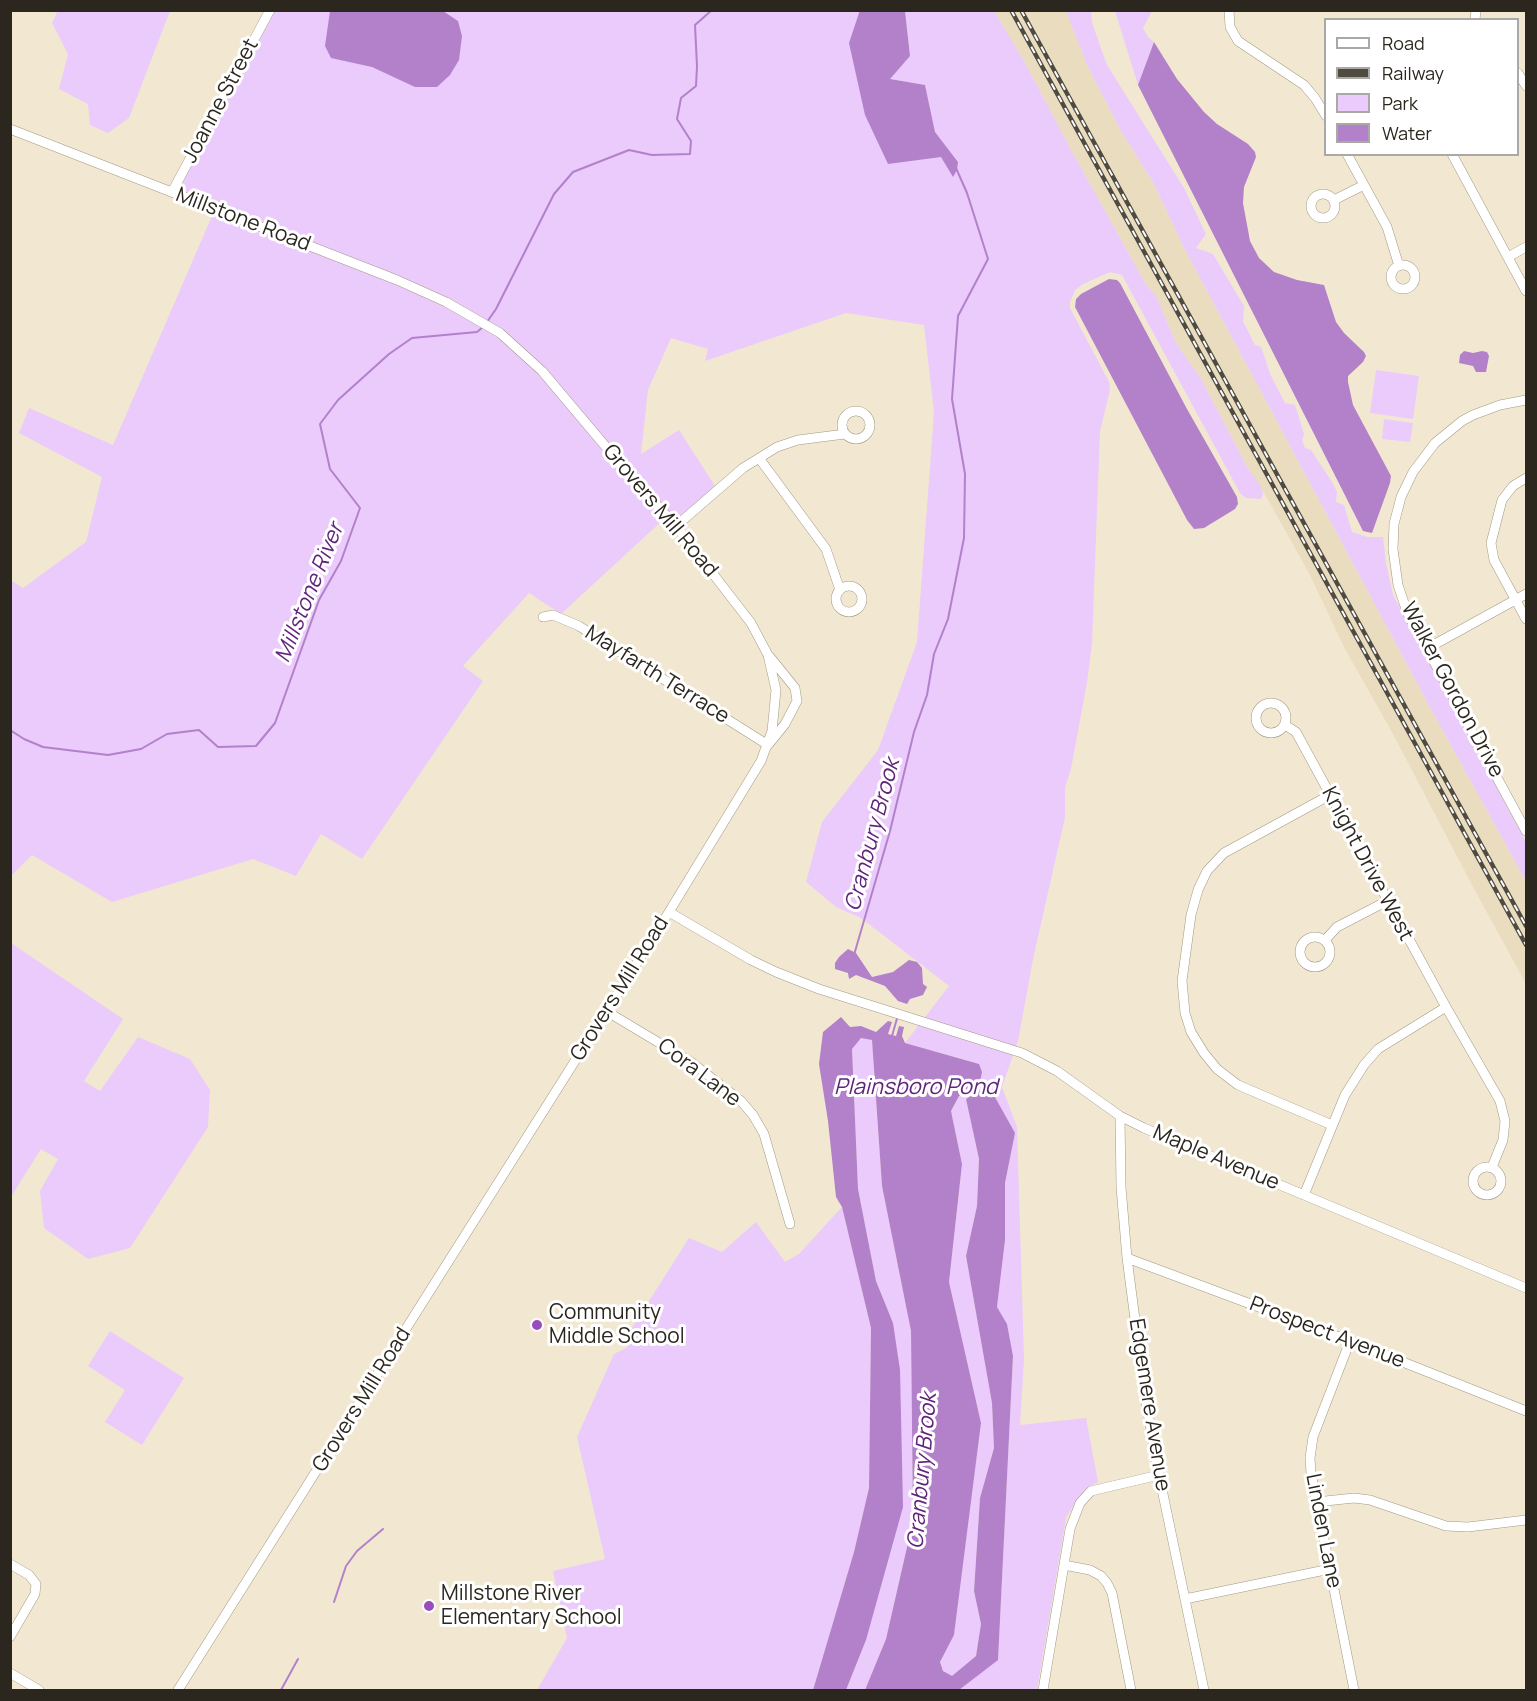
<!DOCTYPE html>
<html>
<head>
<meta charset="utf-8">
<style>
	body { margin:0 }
	#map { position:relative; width:1537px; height:1701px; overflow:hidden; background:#f2e8d2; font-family:Manrope,sans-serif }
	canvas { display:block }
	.frame { position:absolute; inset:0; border:12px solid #2b271f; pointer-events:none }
	.legend { position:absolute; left:1324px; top:18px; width:195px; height:138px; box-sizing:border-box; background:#fff; border:2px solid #aaa9a5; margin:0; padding:8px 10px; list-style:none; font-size:18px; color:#2b271f }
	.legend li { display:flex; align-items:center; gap:12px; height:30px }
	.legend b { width:30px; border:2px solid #aaa9a5 }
</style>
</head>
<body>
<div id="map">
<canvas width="1537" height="1701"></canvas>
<div class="frame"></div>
<ul class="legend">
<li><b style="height:8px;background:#fff"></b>Road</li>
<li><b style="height:8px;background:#504b40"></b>Railway</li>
<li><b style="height:16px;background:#ebcafc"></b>Park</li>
<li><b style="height:16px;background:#b281ca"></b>Water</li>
</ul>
</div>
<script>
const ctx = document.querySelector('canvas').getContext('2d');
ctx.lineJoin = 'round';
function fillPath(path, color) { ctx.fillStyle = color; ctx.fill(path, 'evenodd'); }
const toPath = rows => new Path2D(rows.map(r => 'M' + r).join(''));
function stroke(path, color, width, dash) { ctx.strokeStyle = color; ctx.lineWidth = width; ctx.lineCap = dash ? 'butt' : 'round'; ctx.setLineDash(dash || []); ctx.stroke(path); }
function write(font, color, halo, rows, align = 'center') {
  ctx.font = font + ' Manrope,sans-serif'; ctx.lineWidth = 6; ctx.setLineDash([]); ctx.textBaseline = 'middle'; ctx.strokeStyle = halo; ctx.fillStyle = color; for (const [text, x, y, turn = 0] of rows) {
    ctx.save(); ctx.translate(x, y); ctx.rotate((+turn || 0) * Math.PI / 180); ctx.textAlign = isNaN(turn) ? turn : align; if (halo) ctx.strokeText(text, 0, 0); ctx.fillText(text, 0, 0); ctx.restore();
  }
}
const built = toPath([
	[994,11,1066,11,1087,65,1121,131,1154,184,1185,250,1227,328,1432,711,1526,881,1526,984,1472,885,1393,734,1345,649,1309,573,1267,498,1247,467,1201,379,1176,343,1156,296,1145,283,1070,148,1024,61]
]);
const green = toPath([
	[58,10,170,11,129,118,108,133,90,125,88,104,59,89,68,54,52,23],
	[274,11,860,11,849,44,941,157,958,162,935,132,925,85,889,79,910,56,905,11,994,11,1024,61,1070,148,1145,283,1156,296,1176,343,1201,379,1247,467,1261,487,1263,494,1261,499,1246,498,1240,493,1122,275,1110,272,1083,284,1075,290,1070,302,1070,308,1109,382,1110,390,1100,431,1092,643,1087,682,1071,769,1065,788,1065,817,1033,959,1018,1041,1002,1087,1017,1127,1024,1359,1020,1425,1086,1418,1098,1482,1087,1488,1078,1498,1066,1518,1037,1690,959,1690,998,1659,1013,1356,1007,1324,997,1307,1005,1240,1005,1183,1015,1133,987,1087,966,1099,979,1159,977,1206,966,1256,992,1403,994,1448,980,1498,974,1591,981,1624,976,1656,952,1677,943,1671,940,1662,954,1635,981,1423,949,1282,962,1164,951,1111,959,1096,968,1092,979,1064,905,1043,949,986,861,918,836,907,806,882,822,822,878,750,917,642,934,412,924,325,846,313,705,361,708,349,671,338,648,390,641,454,679,430,715,486,670,527,664,519,561,614,529,593,463,666,483,681,362,859,321,834,296,876,253,859,112,902,32,855,11,876,10,580,23,588,86,542,102,477,19,433,29,408,113,445,215,209,174,193],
	[1066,11,1091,11,1092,23,1107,65,1184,188,1206,234,1196,248,1213,254,1244,306,1243,321,1255,345,1261,347,1271,376,1285,403,1295,405,1304,434,1302,440,1305,448,1311,450,1332,482,1337,492,1336,502,1344,505,1352,532,1367,537,1383,537,1386,563,1393,595,1526,842,1526,881,1432,711,1227,328,1185,250,1154,184,1121,131,1087,65],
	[1115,11,1152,11,1143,28,1148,37,1154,42,1138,85],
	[1376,370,1419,376,1413,419,1370,413],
	[1384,419,1413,423,1410,442,1382,439],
	[11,943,123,1019,84,1081,100,1091,138,1037,190,1059,210,1090,208,1127,130,1248,88,1259,44,1228,40,1191,58,1159,41,1149,11,1197],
	[861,1038,872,1039,882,1186,911,1331,913,1521,886,1639,865,1690,846,1690,866,1640,893,1323,876,1281,858,1189,852,1049],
	[842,1207,871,1328,869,1488,854,1552,813,1690,537,1690,567,1638,553,1571,605,1559,577,1437,614,1354,628,1347,623,1342,689,1238,722,1252,756,1222,785,1262,799,1254],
	[110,1331,184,1378,142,1445,105,1422,125,1390,88,1366]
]);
const water = toPath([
	[860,10,905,11,910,56,890,79,925,85,935,132,958,162,957,170,953,177,941,157,888,164,865,115,849,43],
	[330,11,443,11,458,21,462,36,459,60,450,75,437,87,415,87,372,67,331,58,325,46],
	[1154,42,1177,79,1204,112,1217,124,1248,144,1255,152,1256,157,1244,187,1243,203,1250,241,1259,258,1274,272,1297,280,1324,285,1336,322,1344,333,1364,352,1366,356,1363,362,1348,376,1348,382,1353,405,1391,476,1390,483,1372,533,1363,531,1138,85],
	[1109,279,1117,280,1120,283,1187,409,1237,497,1238,504,1235,509,1204,528,1194,529,1187,520,1075,307,1076,299,1081,294],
	[1464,351,1473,353,1482,351,1487,352,1489,356,1486,372,1476,372,1473,366,1459,363,1460,355],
	[848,949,856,953,872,977,893,972,909,960,917,962,922,968,923,984,927,987,923,995,910,999,907,1004,898,1001,885,986,856,975,849,979,848,973,835,969,835,963,839,957],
	[841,1017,850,1027,861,1026,876,1032,888,1021,892,1022,888,1034,896,1036,899,1026,904,1027,902,1036,905,1043,979,1064,982,1072,980,1082,968,1092,959,1096,951,1111,962,1164,949,1282,981,1423,954,1635,940,1662,943,1671,952,1676,976,1656,981,1624,974,1591,980,1498,994,1448,992,1403,966,1256,977,1206,979,1159,966,1099,987,1086,991,1090,1015,1133,1005,1183,1005,1240,997,1307,1007,1324,1013,1356,998,1660,959,1690,865,1690,886,1639,913,1521,911,1331,882,1186,872,1040,861,1038,852,1049,858,1189,876,1281,893,1323,900,1370,903,1507,866,1640,846,1690,813,1690,854,1552,869,1488,871,1328,842,1207,836,1197,828,1121,819,1064,823,1032]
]);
const stream = toPath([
	[487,322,496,309,554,194,573,172,629,150,652,155,690,154,691,141,677,119,681,98,696,86,697,66,695,25,712,10],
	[10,730,24,739,43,747,108,755,141,749,167,734,199,730,218,747,256,746,275,723,319,600,341,561,360,508,330,469,320,424,338,400,389,354,412,338,477,332,483,327],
	[854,955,890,831,914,732,927,695,934,654,948,619,964,538,965,474,952,399,958,316,988,259,967,193,956,168],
	[892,1036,898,1015],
	[334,1602,346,1566,357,1551,383,1529],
	[281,1690,298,1659]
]);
const minor = toPath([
	[1229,10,1230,27,1238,41,1304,85,1315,98,1326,116],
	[1475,20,1476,10],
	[1518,73,1526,86],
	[10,129,397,280,446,302,500,333,542,371,633,479,676,526,751,623,768,655,776,690,772,731,761,761,669,912,178,1690],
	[1347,154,1387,227,1399,266],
	[1452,154,1526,291],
	[172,192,270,10],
	'1311 206a12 12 0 1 1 24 0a12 12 0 1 1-24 0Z',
	[1334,200,1364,185],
	[1508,257,1526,247],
	'1391 277a12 12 0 1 1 24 0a12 12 0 1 1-24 0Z',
	[1526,400,1500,405,1473,415,1462,421,1435,443,1413,472,1401,497,1394,524,1393,549,1398,585,1407,612,1526,831],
	'842 425a14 14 0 1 1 28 0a14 14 0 1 1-28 0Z',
	[759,458,826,549,840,590],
	[1526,478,1513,486,1502,500,1491,543,1494,560,1526,619],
	[676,526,743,468,777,447,798,440,845,434],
	'836 599a13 13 0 1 1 26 0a13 13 0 1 1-26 0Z',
	[543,617,553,615,579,626,768,745,785,724,797,701,795,688,770,657],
	[1428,648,1526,594],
	'1256 718a15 15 0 1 1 30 0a15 15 0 1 1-30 0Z',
	[1285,725,1296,732,1446,1007,1500,1101,1505,1121,1503,1140,1492,1167],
	[1330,795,1224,853,1207,871,1198,890,1191,915,1182,981,1185,1013,1191,1032,1204,1053,1217,1069,1238,1085,1332,1125],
	[669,912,751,960,776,972,819,989,1022,1053,1057,1071,1120,1116,1144,1128,1526,1288],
	'1300 952a15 15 0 1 1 30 0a15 15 0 1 1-30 0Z',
	[1325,940,1337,927,1387,901],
	[606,1011,691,1062,741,1101,753,1115,764,1134,790,1224],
	[1120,1116,1121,1187,1127,1258,1145,1396,1159,1475,1204,1690],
	'1473 1181a14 14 0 1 1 28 0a14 14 0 1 1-28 0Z',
	[1304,1195,1345,1095,1364,1065,1378,1049,1446,1007],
	[1127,1258,1350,1341,1526,1411],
	[1350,1341,1313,1437,1310,1458,1311,1473,1354,1690],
	[1316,1502,1354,1498,1370,1500,1446,1526,1468,1527,1526,1520],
	[10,1564,29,1575,36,1584,35,1594,10,1637],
	[1064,1565,1090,1570,1101,1576,1107,1583,1112,1593,1131,1690],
	[1185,1599,1330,1569],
	[10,1673,39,1690],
	[1043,1690,1070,1529,1080,1503,1091,1491,1159,1475]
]);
const rail = toPath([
	[1011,10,1526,945],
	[1021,10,1526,926]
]);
const markers = [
	[537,1325,6,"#9a4cbd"],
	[429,1606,6,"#9a4cbd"]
];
const streetNames = [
	["Joanne Street",221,101,-62],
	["Millstone Road",243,220,21],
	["Grovers Mill Road",660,511,50],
	["Mayfarth Terrace",657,675,32],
	["Walker Gordon Drive",1452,690,62],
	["Knight Drive West",1367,864,62],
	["Grovers Mill Road",620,989,-58],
	["Cora Lane",699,1073,37],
	["Maple Avenue",1216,1158,23],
	["Prospect Avenue",1327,1333,21],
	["Grovers Mill Road",362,1400,-58],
	["Edgemere Avenue",1149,1405,81],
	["Linden Lane",1323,1531,79]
];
const poiNames = [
	["Community",549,1313],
	["Middle School",549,1337],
	["Millstone River",441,1594],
	["Elementary School",441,1618]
];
const waterNames = [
	["Millstone River",310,593,-68],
	["Cranbury Brook",873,835,-75],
	["Plainsboro Pond",916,1088],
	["Cranbury Brook",923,1471,-85]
];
fillPath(built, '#e9dcbf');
fillPath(green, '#ebcafc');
fillPath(water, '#b281ca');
stroke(stream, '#b281ca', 2);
stroke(minor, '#a29984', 10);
stroke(minor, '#fff', 9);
stroke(rail, '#504b40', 4.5);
stroke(rail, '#fff', 2, [7]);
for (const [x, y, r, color] of markers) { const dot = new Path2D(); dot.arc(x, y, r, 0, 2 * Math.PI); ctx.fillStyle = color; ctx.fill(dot); stroke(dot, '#fff', 2); }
write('21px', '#2b271f', '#fff', streetNames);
write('21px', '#2b271f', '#fff', poiNames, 'left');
write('italic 22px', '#61247b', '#fff', waterNames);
</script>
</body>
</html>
